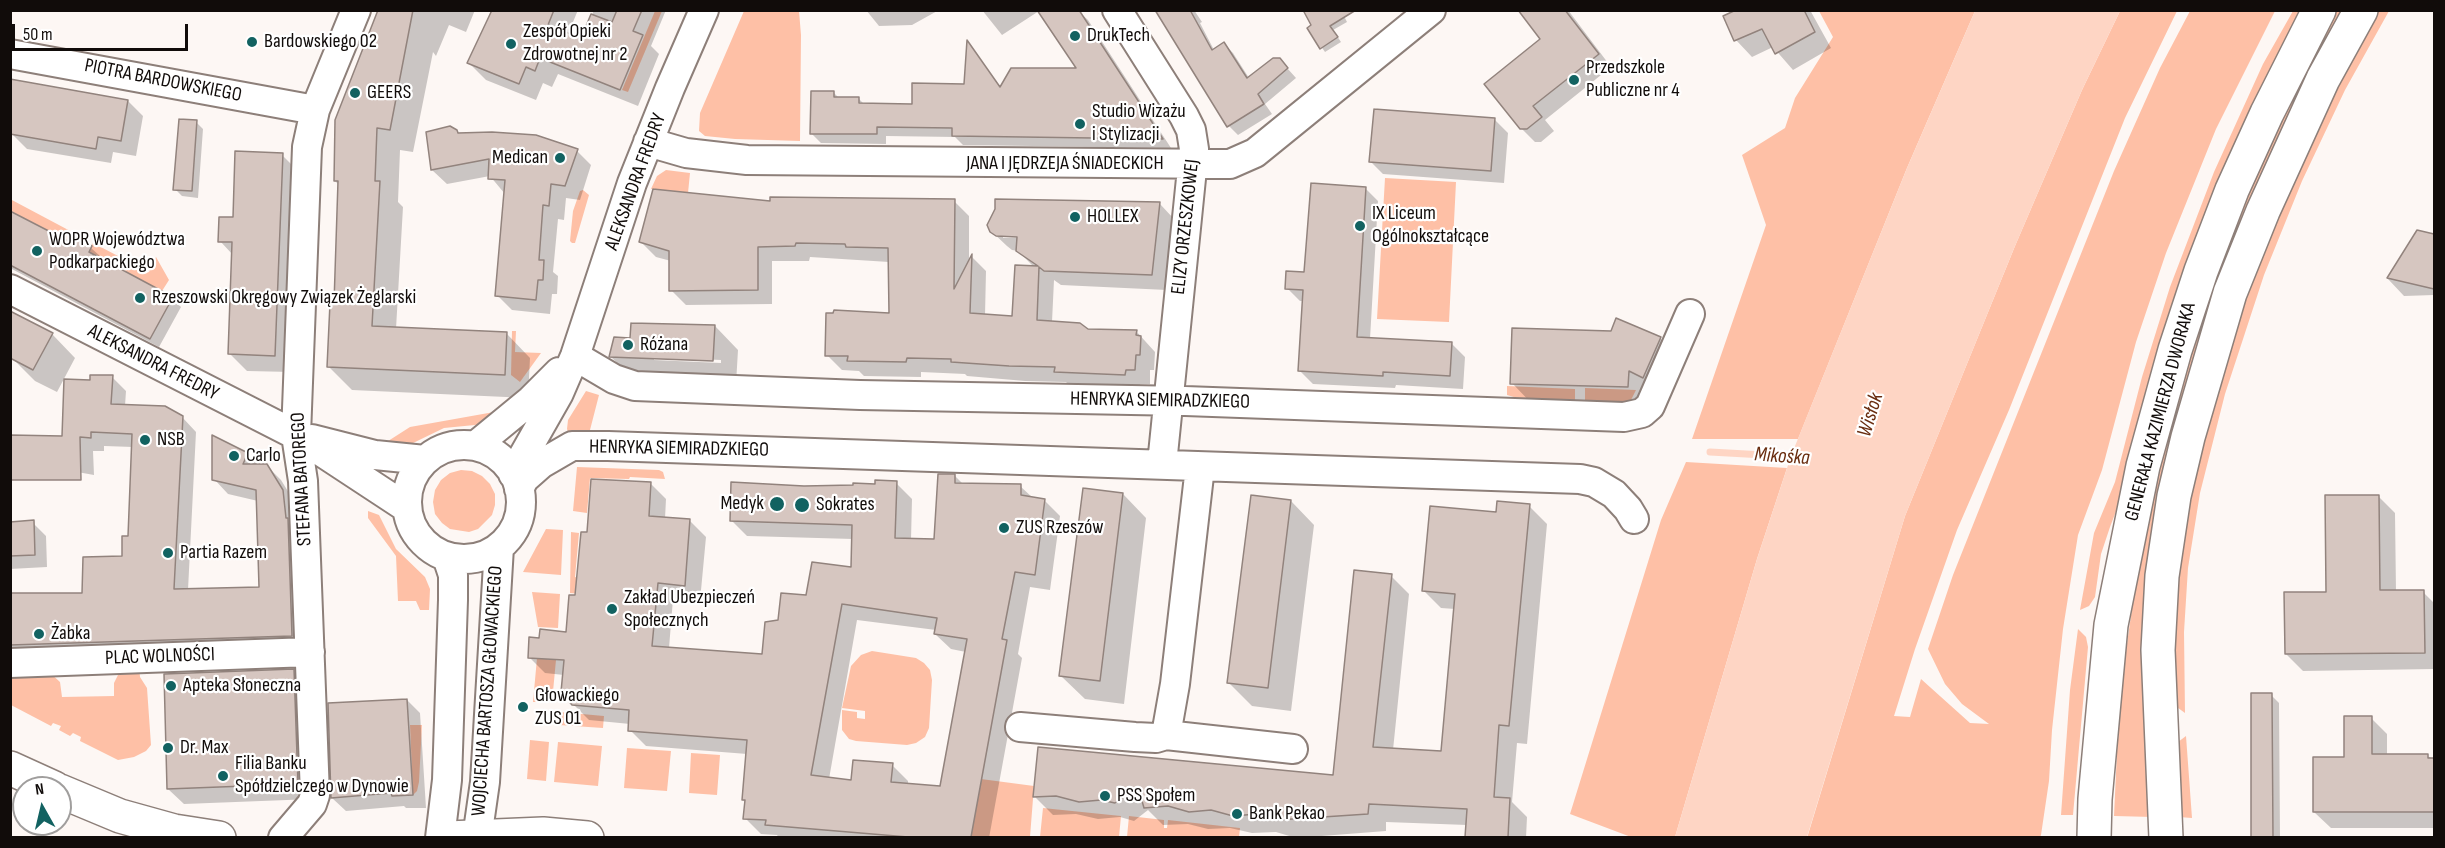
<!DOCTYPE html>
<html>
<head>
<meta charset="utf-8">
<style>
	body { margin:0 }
	#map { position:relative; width:2445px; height:848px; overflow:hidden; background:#fdf7f4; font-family:"Sofia Sans Condensed",sans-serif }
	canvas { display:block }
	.frame { position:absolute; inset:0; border:12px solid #110c0a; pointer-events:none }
	.north { position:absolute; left:12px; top:776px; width:60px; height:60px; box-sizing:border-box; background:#fff; border:2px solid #a09e9d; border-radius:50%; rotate:352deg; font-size:16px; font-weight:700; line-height:24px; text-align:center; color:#110c0a }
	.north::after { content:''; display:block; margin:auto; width:21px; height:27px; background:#126261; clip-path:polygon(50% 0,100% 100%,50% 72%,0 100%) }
	.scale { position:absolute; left:12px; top:24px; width:176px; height:27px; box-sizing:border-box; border:3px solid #110c0a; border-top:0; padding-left:8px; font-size:18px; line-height:21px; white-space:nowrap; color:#110c0a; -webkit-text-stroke:4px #fff; paint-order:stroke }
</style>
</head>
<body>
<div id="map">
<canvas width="2445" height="848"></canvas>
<div class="frame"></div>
<div class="north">N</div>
<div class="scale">50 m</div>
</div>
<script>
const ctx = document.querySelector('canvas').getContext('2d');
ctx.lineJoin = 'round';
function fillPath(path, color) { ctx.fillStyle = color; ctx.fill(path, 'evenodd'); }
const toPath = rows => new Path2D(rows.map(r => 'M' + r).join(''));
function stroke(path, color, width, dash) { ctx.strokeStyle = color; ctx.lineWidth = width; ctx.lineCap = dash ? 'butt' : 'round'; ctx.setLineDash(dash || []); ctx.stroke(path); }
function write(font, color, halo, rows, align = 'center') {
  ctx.font = font + ' "Sofia Sans Condensed",sans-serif'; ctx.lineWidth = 4.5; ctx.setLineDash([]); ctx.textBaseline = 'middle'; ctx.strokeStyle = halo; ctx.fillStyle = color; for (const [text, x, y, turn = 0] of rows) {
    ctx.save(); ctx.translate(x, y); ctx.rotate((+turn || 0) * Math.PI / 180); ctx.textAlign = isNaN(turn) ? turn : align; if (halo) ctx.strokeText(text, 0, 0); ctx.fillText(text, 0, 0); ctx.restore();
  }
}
const green = toPath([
	[655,11,662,11,628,92,622,90],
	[744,11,799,11,801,35,800,141,735,139,705,136,699,131,700,113],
	[1819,11,1975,11,1907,168,1798,439,1692,439,1766,225,1742,155,1785,128,1795,98,1833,37],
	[2120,11,2177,11,2125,118,2009,410,1957,530,1915,649,1894,716,1910,717,1921,679,1970,723,1989,724,1962,704,1945,684,1928,649,1953,575,2114,171,2160,68,2190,11,2275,11,2216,129,2166,253,2136,342,2102,470,2078,535,2063,629,2052,730,2049,781,2041,835,2040,837,1807,838,1905,516,2015,246,2082,90],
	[2293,11,2306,11,2110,527,2101,554,2095,597,2089,606,2080,610,2094,533,2115,482,2142,377,2170,287,2214,172,2263,64],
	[2334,11,2347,11,2204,334,2153,817,2114,816,2117,752,2125,658,2144,524,2190,346,2252,175],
	[2375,11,2389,11,2345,90,2302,181,2264,275,2225,394,2200,493,2188,568,2184,632,2185,713,2174,705,2171,660,2182,524,2213,390,2274,215],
	[666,170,690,173,688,193,651,189,657,176],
	[1385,178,1456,182,1449,322,1377,319],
	[583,190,589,195,575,243,572,243,570,241,573,211,580,191],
	[10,199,74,233,70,242,11,211],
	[93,243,145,270,146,273,149,272,156,257,169,280,162,291,89,252],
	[512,331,516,331,515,352,541,353,520,382,511,375],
	[1507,386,1575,389,1575,401,1524,400,1507,395],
	[1585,388,1636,390,1629,404,1585,404],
	[586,391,599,395,590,430,614,432,613,433,569,434,567,429,568,420],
	[494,412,499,412,485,424,444,428,411,444,399,447,385,443,410,427],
	[1686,462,1787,468,1757,559,1675,837,1631,837,1570,814,1661,520],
	[577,467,659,470,663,472,665,479,630,477,629,479,590,478,587,513,573,511],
	[461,470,472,471,482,476,490,484,495,494,495,505,492,515,478,529,469,532,450,529,442,523,435,514,433,502,435,490,441,480,450,473],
	[368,511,379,515,396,549,425,577,430,589,429,610,420,610,416,601,398,601,396,556,368,518],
	[546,529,563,530,561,575,523,572],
	[571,532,579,533,575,577,583,579,581,594,570,593],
	[532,592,560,594,558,628,538,627],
	[2078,629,2086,637,2088,647,2073,815,2061,815,2070,690],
	[872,651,916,658,924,663,930,670,932,680,929,728,925,737,916,743,907,745,856,741,849,739,842,730,842,710,857,712,857,718,865,719,865,711,842,708,851,666,861,655],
	[537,658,556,660,552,702,533,702],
	[139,666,140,677,147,688,151,745,146,751,134,757,118,760,80,741,81,737,73,733,70,736,59,730,61,726,53,723,51,726,11,705,10,671,48,671,60,682,62,697,114,696,114,683,118,675,125,668],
	[560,712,604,716,603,728,559,725],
	[410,725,422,725,419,782,417,791,413,795],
	[2186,736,2192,818,2179,817,2178,742],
	[530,740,549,742,546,781,527,779],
	[558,742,602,746,598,786,554,782],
	[627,748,671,751,667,791,624,788],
	[691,753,720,755,717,795,689,793],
	[981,779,1034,786,1030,837,971,838],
	[1043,808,1121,816,1119,837,1040,837],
	[1129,816,1164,820,1164,828,1167,828,1168,820,1240,828,1239,837,1127,837]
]);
const water = toPath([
	[1975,11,2120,11,2082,90,2015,246,1905,516,1807,837,1675,837,1757,559,1791,456,1907,168]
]);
const shadow = toPath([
	[380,10,475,10,466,32,449,25,436,56,433,52,413,152,400,150,398,202,403,207,396,329,507,334,530,358,528,398,352,390,328,366,335,304,339,185,335,181],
	[493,10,578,10,568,34,582,40,594,10,666,10,651,46,659,54,638,106,558,74,552,87,543,83,536,100,486,80,469,63],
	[866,10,939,10,912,25,879,26],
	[982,10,1078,11,1088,20,1171,148,963,145,955,137,886,136,886,144,821,143,811,133,834,93,839,98,859,99,865,105,914,105,965,85,968,43,1001,88,1079,70,1039,11,1002,35],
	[1157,10,1194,10,1202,22,1200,23,1214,50,1224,44,1233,53,1249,78,1279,59,1296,78,1265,104,1272,114,1238,135,1229,126],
	[1341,10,1347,22,1333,30,1341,42,1325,52,1309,29],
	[1520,10,1568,10,1611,67,1545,120,1554,131,1541,142,1535,142,1521,128,1543,39],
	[1740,10,1810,10,1831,48,1793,70,1773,47,1752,57,1736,40,1725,17],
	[128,101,143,116,136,156,113,152,111,163,27,149,11,133],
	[1495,120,1508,133,1504,183,1383,174,1370,161],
	[196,122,203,129,198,198,182,196,175,189],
	[460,135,577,151,591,165,580,200,566,198,564,220,558,219,553,272,558,276,557,294,552,294,550,314,512,310,497,295,505,194,490,176,447,184,432,170],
	[282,155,299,172,292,372,247,371,230,354,233,255,220,241],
	[1365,188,1378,201,1370,339,1452,344,1465,357,1463,389,1396,385,1395,388,1313,384,1300,371,1304,301,1300,301,1287,288,1305,274],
	[954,201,969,216,969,263,972,257,986,271,985,316,1014,317,1035,268,1018,251,1012,250,1007,246,991,231,1160,204,1174,219,1167,290,1061,285,1054,280,1052,322,1087,330,1136,331,1155,352,1154,370,1150,370,1150,384,1140,384,1140,389,1071,387,1066,382,1025,381,967,376,965,374,921,372,921,377,864,376,859,371,842,370,827,355,891,315,889,262,810,257,809,261,772,261,772,304,686,305,671,290,671,261,656,257,641,242,771,203],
	[1003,235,1025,235,1024,238,1003,238],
	[10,213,70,244,91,248,100,256,98,259,172,298,181,307,159,347,10,268],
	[2418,232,2434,235,2434,295,2404,296,2388,279],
	[715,326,738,350,736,384,635,380,611,357],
	[654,357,721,360,721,363,654,360],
	[52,334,75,358,57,392,35,381,11,357],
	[1660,338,1684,362,1651,410,1535,407,1512,383],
	[112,377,126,391,125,406,182,417,196,432,188,590,261,589,258,501,228,494,214,479,247,454,258,465,266,465,281,480,297,506,306,650,10,661,10,595,83,594,124,558,130,538,133,447,104,446,104,451,93,451,94,475,10,460,64,438,91,381],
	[955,476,963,484,1020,486,1033,498,1044,500,1060,516,1050,590,1030,587,1018,654,1022,658,989,838,779,838,777,835,761,834,745,818,746,803,743,800,747,754,646,746,630,730,630,724,589,720,573,704,564,675,545,673,529,657,541,639,567,633,589,534,650,483,666,499,665,519,690,521,706,537,700,601,673,599,669,648,763,656,780,621,807,597,852,569,853,539,747,536,731,520,804,487,896,483,912,499,911,540,936,541],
	[857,620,936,630,935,634,951,649,966,652,941,787,908,785,908,781,892,765,852,781,829,779],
	[1123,494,1146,518,1124,704,1085,699,1061,676],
	[2378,496,2395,513,2396,592,2423,592,2434,603,2434,669,2303,671,2286,654,2327,593],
	[1291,501,1314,525,1291,711,1252,706,1229,683],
	[1529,506,1547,524,1527,744,1517,743,1512,802,1527,817,1526,838,1466,838,1467,825,1386,822,1386,831,1296,838,1276,832,1252,833,1230,828,1208,829,1188,824,1163,825,1148,810,1134,821,1120,817,1098,819,1076,814,1053,815,1035,797,1040,749,1335,777,1391,576,1409,594,1393,750,1442,753,1455,609,1441,608,1423,590,1497,513],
	[33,523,46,536,47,567,10,569,10,524],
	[293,671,309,686,313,799,184,804,168,789],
	[2252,695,2271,695,2279,703,2280,838,2253,838],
	[407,700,420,713,426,808,406,808,404,806,346,811,332,798],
	[2371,718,2387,734,2387,756,2427,756,2434,759,2434,828,2331,828,2314,812]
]);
const stream = toPath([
	[1710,452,1800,457]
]);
const building = toPath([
	[378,10,413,10,390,130,377,128,375,181,380,181,372,326,507,332,505,375,327,367,330,303,334,303,338,181,334,181,335,120,378,10],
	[492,10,554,10,548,25,581,38,591,14,612,22,617,10,642,10,633,31,643,35,620,90,540,58,535,71,526,67,519,84,467,63,492,10],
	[1037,10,1079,10,1163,139,952,136,952,128,877,127,877,134,810,134,811,91,834,91,834,97,859,97,859,103,912,104,912,83,964,84,967,40,1000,87,1011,68,1076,68,1037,10],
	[1155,10,1190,10,1212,50,1224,42,1247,78,1273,58,1280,58,1288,68,1258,94,1264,104,1227,127,1155,10],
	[1303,10,1356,10,1330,26,1338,37,1320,49,1307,28,1311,25,1303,10],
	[1518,10,1565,10,1599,54,1533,106,1542,117,1527,129,1520,129,1484,84,1540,39,1518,10],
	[1736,10,1804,10,1815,32,1775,54,1762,29,1734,41,1723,16,1736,10],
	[10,79,128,100,121,141,98,137,96,149,10,134,10,79],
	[1374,109,1495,118,1491,171,1369,162,1374,109],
	[179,119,197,120,192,191,173,190,179,119],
	[450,126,457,130,458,133,492,132,536,135,578,149,565,186,551,184,549,206,543,205,539,260,544,260,543,280,538,280,536,300,495,296,505,180,488,179,489,159,431,170,426,132,450,126],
	[235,151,283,153,275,356,228,354,232,242,218,242,219,217,233,217,235,151],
	[1311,183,1366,187,1357,337,1452,342,1450,376,1383,372,1383,376,1298,371,1303,290,1285,289,1286,271,1304,272,1311,183],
	[653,189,770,201,770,197,955,199,954,289,972,254,970,313,1012,316,1015,265,1038,266,1016,251,1017,237,996,236,990,232,987,225,995,209,995,199,1160,202,1152,275,1044,271,1039,267,1037,320,1080,323,1088,329,1137,330,1136,335,1141,336,1140,355,1136,355,1135,370,1126,370,1125,375,1054,372,1055,367,1009,366,951,362,951,359,907,358,906,362,847,361,848,356,825,356,826,313,833,313,834,310,889,313,888,248,846,247,845,244,796,243,795,246,758,247,758,290,669,291,669,251,639,242,653,189],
	[10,211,70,242,73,236,92,246,89,252,173,297,150,339,10,265,10,211],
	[2417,230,2434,234,2434,289,2387,278,2417,230],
	[10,311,53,333,33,370,10,358,10,311],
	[1616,318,1661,337,1643,378,1629,371,1628,387,1510,384,1512,328,1611,331,1616,318],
	[631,323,715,325,713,361,609,357,614,337,630,338,631,323],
	[90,375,113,375,111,404,165,406,183,416,174,589,259,587,256,490,212,480,212,435,248,453,243,464,267,464,283,490,286,518,288,518,292,636,10,645,10,593,82,593,83,557,122,556,122,536,128,536,132,434,91,432,91,438,80,437,81,480,10,480,10,435,62,436,64,379,90,380,90,375],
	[938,474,955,474,955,483,1021,484,1021,495,1045,499,1035,575,1015,572,1002,639,1007,640,971,837,908,837,765,825,766,820,743,819,745,800,742,800,747,740,628,731,629,710,572,705,561,692,564,660,528,658,529,637,539,638,540,629,566,632,569,595,575,595,581,532,587,532,591,479,651,482,649,516,690,519,685,586,658,583,652,646,762,654,765,622,778,620,781,593,806,595,812,562,851,567,852,525,730,521,731,482,804,486,853,485,853,483,875,484,875,480,897,481,895,538,934,539,938,474],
	[842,604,937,618,934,634,967,639,940,786,891,782,893,763,853,760,851,780,811,775,842,604],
	[1083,488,1123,493,1100,681,1059,676,1083,488],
	[1251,495,1291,500,1268,688,1227,683,1251,495],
	[2325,495,2379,495,2380,590,2424,590,2425,653,2285,654,2284,592,2326,592,2325,495],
	[1497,501,1530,504,1509,726,1499,725,1494,797,1510,798,1508,837,1465,837,1467,809,1369,804,1368,814,1278,820,1257,814,1233,816,1211,810,1189,812,1168,806,1144,808,1138,787,1115,803,1101,800,1079,802,1056,796,1033,797,1038,747,1333,775,1354,570,1392,574,1373,747,1441,751,1455,594,1422,591,1430,506,1496,512,1497,501],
	[34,520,35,555,10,556,10,522,34,520],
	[294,669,298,784,167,789,164,674,294,669],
	[2251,693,2272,693,2273,837,2251,837,2251,693],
	[407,699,413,795,392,796,391,793,331,798,328,703,407,699],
	[2344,716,2372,716,2372,754,2428,754,2428,758,2434,758,2434,812,2313,812,2313,757,2344,757,2344,716]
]);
const minor = toPath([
	[1117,10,1184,116,1191,130,1194,149,1162,464],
	[10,54,315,110],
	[648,142,686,153,747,160,1230,164,1255,153,1431,10],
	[10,289,296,435,407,508],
	[575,356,614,379,635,386,860,395,1185,401,1624,417,1642,413,1650,406,1690,314],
	[312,439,375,455,425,460],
	'407 502a57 57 0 1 1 114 0a57 57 0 1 1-114 0Z',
	[475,446,531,400,559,372],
	[513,474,559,393,575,356,632,183,670,88,704,10],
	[519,489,524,479,541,464,572,446,608,446,1580,479,1594,482,1614,494,1628,509,1634,519],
	[10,663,310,652],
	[1020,727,1135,737,1156,738,1166,735,1293,749],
	[1166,735,1175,684,1200,467],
	[283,838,312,804,315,795,303,481,296,435,307,147,315,110,356,10],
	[440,838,447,780,453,600,453,575,447,557],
	[477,838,485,782,499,547]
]);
const major = toPath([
	[10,768,54,788],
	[60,791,120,816,174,831,219,838],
	[448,838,543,834,587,838],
	[2094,838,2095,799,2111,625,2143,466,2175,350,2201,271,2232,190,2267,113,2319,10],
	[2166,838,2158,650,2162,576,2174,496,2188,437,2230,293,2263,211,2323,79,2361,10]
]);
const markers = [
	[1075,36,6,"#126261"],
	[252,42,6,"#126261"],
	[511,44,6,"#126261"],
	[1574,80,6,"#126261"],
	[355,93,6,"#126261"],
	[1080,124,6,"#126261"],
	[560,158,6,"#126261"],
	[1075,217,6,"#126261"],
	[1360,226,6,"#126261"],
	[37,251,6,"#126261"],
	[140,298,6,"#126261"],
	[628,345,6,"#126261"],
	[145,440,6,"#126261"],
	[234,456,6,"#126261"],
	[777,504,8,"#126261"],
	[802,505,8,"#126261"],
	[1004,528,6,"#126261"],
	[168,553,6,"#126261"],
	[612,609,6,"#126261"],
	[39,634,6,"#126261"],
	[171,686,6,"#126261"],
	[523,707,6,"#126261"],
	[168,748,6,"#126261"],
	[223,776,6,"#126261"],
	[1105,796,6,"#126261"],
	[1237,814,6,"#126261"]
];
const poiNames = [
	["Zespół Opieki",523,32],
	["Zdrowotnej nr 2",523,55],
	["DrukTech",1087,36],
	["Bardowskiego 02",264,42],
	["Przedszkole",1586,68],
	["Publiczne nr 4",1586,91],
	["GEERS",367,93],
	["Studio Wizażu",1092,112],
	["i Stylizacji",1092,135],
	["Medican",548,158,"right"],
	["IX Liceum",1372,214],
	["Ogólnokształcące",1372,237],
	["HOLLEX",1087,217],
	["WOPR Województwa",49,240],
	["Podkarpackiego",49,263],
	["Rzeszowski Okręgowy Związek Żeglarski",152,298],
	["Różana",640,345],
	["NSB",157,440],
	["Carlo",246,456],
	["Medyk",764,504,"right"],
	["Sokrates",816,505],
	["ZUS Rzeszów",1016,528],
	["Partia Razem",180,553],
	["Zakład Ubezpieczeń",624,598],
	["Społecznych",624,621],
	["Żabka",51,634],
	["Apteka Słoneczna",183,686],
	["Głowackiego",535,696],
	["ZUS 01",535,719],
	["Dr. Max",180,748],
	["Filia Banku",235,764],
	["Spółdzielczego w Dynowie",235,787],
	["PSS Społem",1117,796],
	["Bank Pekao",1249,814]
];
const streetNames = [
	["PIOTRA BARDOWSKIEGO",163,81,11],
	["JANA I JĘDRZEJA ŚNIADECKICH",1065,164],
	["ALEKSANDRA FREDRY",636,182,-70],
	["ELIZY ORZESZKOWEJ",1186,227,-84],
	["ALEKSANDRA FREDRY",153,363,27],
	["HENRYKA SIEMIRADZKIEGO",1160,401,1],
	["GENERAŁA KAZIMIERZA DWORAKA",2161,412,-75],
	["HENRYKA SIEMIRADZKIEGO",679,449,1],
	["STEFANA BATOREGO",302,479,-93],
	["PLAC WOLNOŚCI",160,657,-2],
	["WOJCIECHA BARTOSZA GŁOWACKIEGO",488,691,-86]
];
const waterNames = [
	["Wisłok",1871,415,-73],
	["Mikośka",1782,457,4]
];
fillPath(green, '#fec0a6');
fillPath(water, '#fed5c4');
fillPath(shadow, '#0003');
stroke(stream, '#fed5c4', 7);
fillPath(building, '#d6c6c0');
stroke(building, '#92837d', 1.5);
stroke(minor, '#8d7f79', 32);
stroke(major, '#8d7f79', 36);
stroke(minor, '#fff', 28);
stroke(major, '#fff', 33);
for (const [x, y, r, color] of markers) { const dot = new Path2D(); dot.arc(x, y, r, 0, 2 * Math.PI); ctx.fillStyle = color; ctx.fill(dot); stroke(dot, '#fff', 2); }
write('20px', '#110c0a', '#fff', poiNames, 'left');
write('20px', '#110c0a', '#fff', streetNames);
write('italic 21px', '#692d10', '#fff', waterNames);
</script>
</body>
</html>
